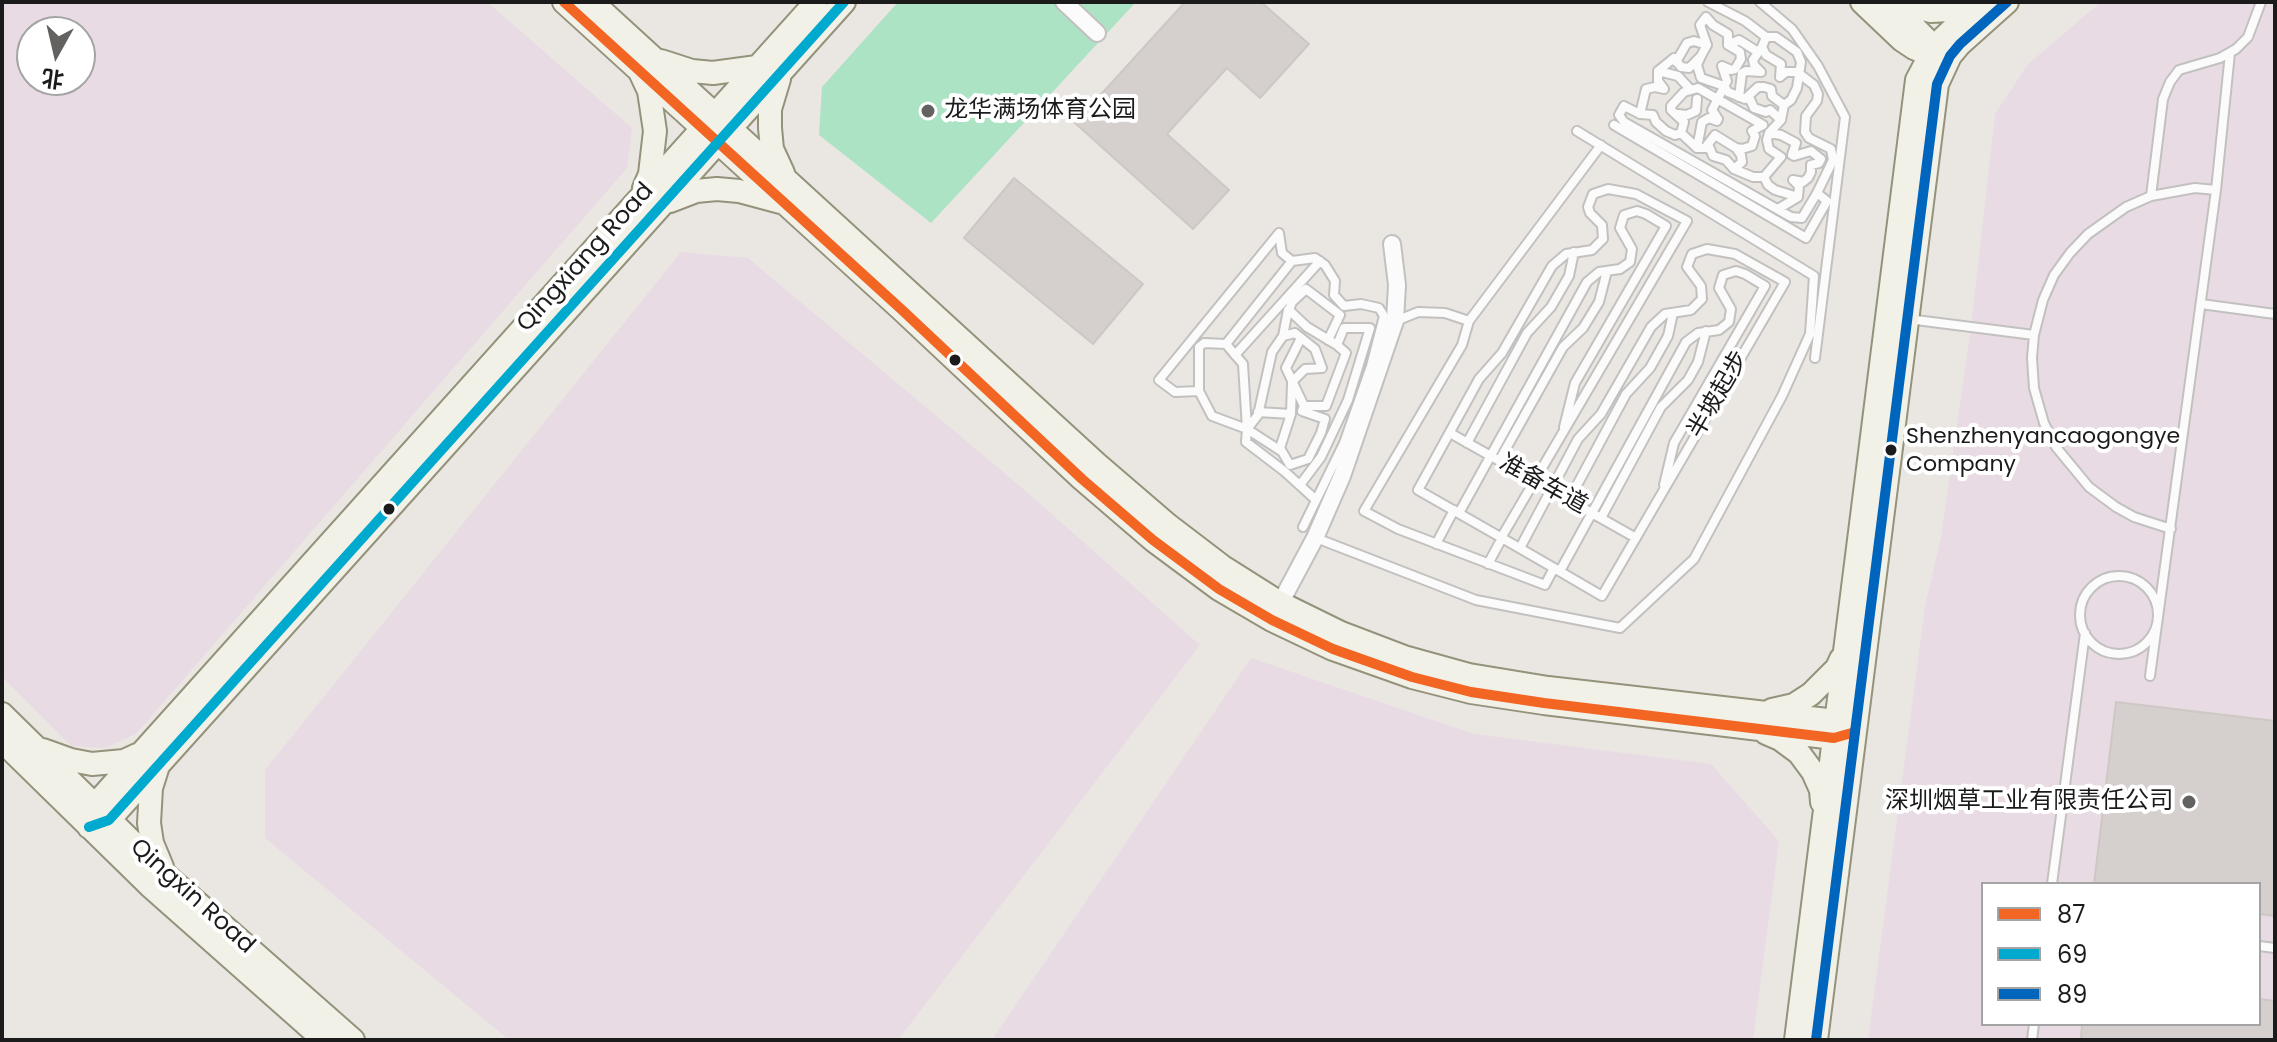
<!DOCTYPE html>
<html>
<head>
<meta charset="utf-8">
<style>
	body { margin:0 }
	#map { position:relative; width:2277px; height:1042px; overflow:hidden; background:#eae7e3; font-family:Poppins,"Noto Sans SC",sans-serif }
	canvas { display:block }
	.frame { position:absolute; inset:0; border:4px solid #1b1b1b; pointer-events:none }
	.legend { position:absolute; left:1981px; top:882px; width:280px; height:144px; box-sizing:border-box; background:#fff; border:2px solid #a4a4a4; margin:0; padding:10px 14px; list-style:none; font-size:24px; color:#1b1b1b }
	.legend li { display:flex; align-items:center; gap:16px; height:40px }
	.legend b { width:40px; border:2px solid #a4a4a4 }
	.north { position:absolute; left:16px; top:16px; width:80px; height:80px; box-sizing:border-box; background:#fff; border:2px solid #a4a4a4; border-radius:50%; rotate:188deg; font-size:22px; font-weight:700; line-height:32px; text-align:center; color:#1b1b1b }
	.north::after { content:''; display:block; margin:auto; width:28px; height:36px; background:#636261; clip-path:polygon(50% 0,100% 100%,50% 72%,0 100%) }
</style>
</head>
<body>
<div id="map">
<canvas width="2277" height="1042"></canvas>
<div class="frame"></div>
<ul class="legend">
<li><b style="height:10px;background:#f26522"></b>87</li>
<li><b style="height:10px;background:#00a9ce"></b>69</li>
<li><b style="height:10px;background:#0065bd"></b>89</li>
</ul>
<div class="north">北</div>
</div>
<script>
const ctx = document.querySelector('canvas').getContext('2d');
ctx.lineJoin = 'round';
function fillPath(path, color) { ctx.fillStyle = color; ctx.fill(path, 'evenodd'); }
const toPath = rows => new Path2D(rows.map(r => 'M' + r).join(''));
function stroke(path, color, width, dash) { ctx.strokeStyle = color; ctx.lineWidth = width; ctx.lineCap = dash ? 'butt' : 'round'; ctx.setLineDash(dash || []); ctx.stroke(path); }
function write(font, color, halo, rows, align = 'center') {
  ctx.font = font + ' Poppins,"Noto Sans SC",sans-serif'; ctx.lineWidth = 8; ctx.setLineDash([]); ctx.textBaseline = 'middle'; ctx.strokeStyle = halo; ctx.fillStyle = color; for (const [text, x, y, turn = 0] of rows) {
    ctx.save(); ctx.translate(x, y); ctx.rotate((+turn || 0) * Math.PI / 180); ctx.textAlign = isNaN(turn) ? turn : align; if (halo) ctx.strokeText(text, 0, 0); ctx.fillText(text, 0, 0); ctx.restore();
  }
}
const industrial = toPath([
	[2,2,487,2,632,128,627,168,136,734,105,748,71,746,2,677],
	[32,32,80,32,80,80,32,80],
	[2101,2,2275,2,2275,1040,1868,1040,1925,606,1941,538,1971,327,1995,114,2028,64],
	[1983,884,2259,884,2259,1024,1983,1024],
	[681,252,748,258,1021,487,1200,645,898,1040,509,1040,265,838,265,770],
	[1251,658,1474,734,1711,764,1779,841,1753,1040,992,1040]
]);
const pitch = toPath([
	[898,2,1136,2,931,223,819,135,822,87]
]);
const building = toPath([
	[1185,2,1261,2,1309,44,1260,98,1227,68,1167,134,1229,190,1193,229,1075,123,1185,2],
	[1014,178,1143,284,1093,344,964,238,1014,178],
	[2116,702,2275,721,2275,916,2259,914,2259,884,2094,884,2116,702],
	[2259,999,2275,1001,2275,1040,2081,1040,2082,1024,2259,1024,2259,999]
]);
const lane = toPath([
	[1708,2,1745,21,1766,37],
	[1760,2,1792,29,1818,66,1845,117,1815,358],
	[1762,47,1766,37,1776,37,1797,52,1801,62,1797,88,1791,100,1784,105],
	[1701,56,1707,45,1700,25,1706,17,1713,25,1728,34,1728,45,1739,40,1758,52],
	[1676,62,1687,43,1694,41,1707,45],
	[1658,71,1678,76,1690,89],
	[1739,97,1742,73,1746,71,1761,72,1754,65,1753,60,1762,47,1766,55,1781,64,1780,77,1786,72,1797,72,1814,85,1818,94,1817,101,1806,116,1805,132,1809,138,1831,149,1833,160,1817,193],
	[1749,97,1754,108,1766,112,1770,110,1781,120],
	[1640,114,1646,89,1655,87,1664,89,1658,81,1658,71,1674,58,1681,67,1689,68,1701,56,1697,65,1701,78,1724,86,1728,92,1745,99,1758,87,1764,87,1771,89,1772,96,1784,105,1781,120,1769,133,1767,140,1769,149,1781,157,1764,177,1753,177,1734,169,1726,160,1713,156,1708,144],
	[1678,114,1687,115,1696,111,1697,99],
	[1614,125,1806,238,1827,201,1817,193,1802,218,1791,217,1624,122,1619,115,1624,106,1640,114,1653,115,1656,122,1666,131,1675,135,1681,133,1684,122,1671,110,1671,106,1684,92,1698,88,1763,125,1752,131,1755,136,1752,146,1742,149,1736,148],
	[1681,133,1697,148,1705,148,1715,135,1736,148,1741,155,1742,162,1734,169],
	[1769,133,1781,135,1796,143,1792,155,1794,156,1811,151,1821,159,1819,163,1811,165,1811,172,1808,178,1803,182,1793,180,1799,186,1798,197,1778,209],
	[1697,148,1702,122,1709,118,1717,121,1718,119,1712,110,1727,81,1722,66,1731,70,1735,69,1741,59,1740,52,1728,45],
	[1764,177,1768,185,1775,190,1798,197],
	[2151,196,2163,99,2170,82,2179,70,2220,58,2236,49,2248,37,2261,2],
	[2201,304,2275,314],
	[1908,319,2034,335],
	[1396,321,1418,312,1445,313,1469,321,1601,145],
	[1469,321,1462,345,1364,511,1398,529,1545,585,1554,568],
	[1283,336,1288,310],
	[1301,338,1286,368,1304,406],
	[1328,340,1340,315,1306,289,1292,302,1289,310,1307,327,1337,345],
	[1226,344,1292,261],
	[1235,355,1320,261],
	[1199,391,1212,416,1247,429,1281,451],
	[1258,412,1291,414],
	[1247,429,1246,442,1284,471,1316,500],
	[1450,433,1636,538],
	[1467,443,1527,333,1551,307,1569,276,1574,252],
	[1499,461,1563,347,1583,328,1599,302,1607,271],
	[1300,485,1321,457,1348,400,1370,328,1344,328,1337,345,1346,353,1326,406,1304,406,1302,411,1325,419,1321,433,1308,459,1290,465,1280,448,1291,414,1292,382,1305,369,1322,368,1315,349,1295,333,1283,336,1272,352,1258,415,1247,429,1243,364,1226,344,1204,343,1199,347,1199,391,1175,392,1159,380,1279,233,1282,253,1292,261,1315,258,1325,265,1335,281,1334,295,1344,306,1361,304,1379,308,1384,316,1371,366,1344,443,1303,527],
	[1569,500,1626,394,1650,368,1668,336,1673,313],
	[1459,513,1587,282,1599,272,1620,269,1630,262,1632,249,1620,228,1624,215,1637,211,1646,214,1666,226,1575,383,1564,427],
	[1601,518,1661,407,1688,380,1698,362,1706,331],
	[2171,529,2134,517,2116,507,2089,487,2056,447,2044,423,2034,388,2032,358,2034,335,2043,300,2054,275,2070,253,2088,234,2126,207,2151,196,2195,188,2216,190],
	[1316,538,1476,600,1620,628,1694,559,1782,396,1810,334,1814,276,1577,131],
	[1501,538,1687,221,1636,194,1608,189,1593,194,1588,207,1590,213,1602,225,1603,239,1592,250,1566,254,1552,266,1502,353,1479,379,1418,490,1502,538,1554,568,1602,596,1785,282,1735,254,1707,249,1692,254,1687,267,1701,286,1702,299,1691,310,1665,314,1651,327,1601,414,1578,439,1520,548],
	[1436,544,1454,510],
	[1488,564,1502,538],
	[1560,571,1686,342,1698,333,1719,330,1729,322,1731,309,1719,288,1723,275,1736,271,1745,274,1765,286,1674,443,1664,485],
	'2080 615a39 39 0 1 1 78 0a39 39 0 1 1-78 0Z',
	[2150,676,2216,190,2230,53],
	[2052,884,2085,633],
	[2259,946,2275,948],
	[2032,1040,2034,1024]
]);
const street = toPath([
	[1064,2,1097,33],
	[1276,611,1315,538,1342,476,1395,321,1397,285,1392,244]
]);
const secondary = toPath([
	[564,2,901,309,1082,479,1153,540,1219,589,1272,620,1333,649,1412,677,1471,692,1544,703,1834,738,1855,732],
	[592,2,1097,464,1168,525,1223,567,1280,603,1341,633,1404,657,1469,675,1548,688,1836,721,1855,732],
	[1862,2,1902,40,1914,48,1941,59],
	[1889,2,1944,57],
	[1896,2,1931,11,1965,9,1975,4],
	[661,61,692,71,713,73,757,67],
	[641,74,649,91,655,131,650,174,644,188],
	[779,79,770,109,770,128,772,149,783,173],
	[670,201,696,191,717,189,739,191,780,202],
	[1772,710,1794,705,1811,694,1837,668,1841,659],
	[2,714,169,878,353,1040],
	[1766,733,1780,739,1799,753,1813,772,1821,790,1822,802],
	[2,741,150,886,324,1040],
	[43,750,71,760,92,764,124,761,137,755],
	[157,769,151,788,149,823,152,843,162,867],
	[89,827,109,820,844,2],
	[89,827,94,806,816,2],
	[1796,1040,1917,80,1935,46,1981,2],
	[1816,1040,1937,84,1950,56,1960,44,2007,2]
]);
const bus1 = toPath([
	[564,2,901,309,1082,479,1153,540,1219,589,1272,620,1333,649,1412,677,1471,692,1544,703,1834,738,1855,732]
]);
const bus2 = toPath([
	[89,827,109,820,844,2]
]);
const bus3 = toPath([
	[1816,1040,1937,84,1950,56,1960,44,2007,2]
]);
const markers = [
	[928,111,8,"#636261"],
	[955,360,7,"#1b1b1b"],
	[1891,450,7,"#1b1b1b"],
	[389,509,7,"#1b1b1b"],
	[2189,802,8,"#636261"]
];
const busNames = [
	["Shenzhenyancaogongye",1906,437],
	["Company",1906,465]
];
const poiNames = [
	["龙华满场体育公园",944,111],
	["深圳烟草工业有限责任公司",2173,802,"right"]
];
const streetNames = [
	["Qingxiang Road",586,258,-48],
	["半坡起步",1719,395,-60],
	["准备车道",1543,485,29],
	["Qingxin Road",192,897,42]
];
fillPath(industrial, '#e8dbe4');
fillPath(pitch, '#ace3c4');
fillPath(building, '#d5d0ce');
stroke(building, '#cdc8c4', 2);
stroke(lane, '#c2c1bf', 12);
stroke(street, '#c2c1bf', 20);
stroke(secondary, '#94927b', 26);
stroke(lane, '#fcfbfb', 8);
stroke(street, '#fcfbfb', 16);
stroke(secondary, '#f2f1e8', 22);
stroke(bus1, '#f26522', 10);
stroke(bus2, '#00a9ce', 10);
stroke(bus3, '#0065bd', 10);
for (const [x, y, r, color] of markers) { const dot = new Path2D(); dot.arc(x, y, r, 0, 2 * Math.PI); ctx.fillStyle = color; ctx.fill(dot); stroke(dot, '#fff', 3); }
write('22px', '#1b1b1b', '#fff', busNames, 'left');
write('24px', '#1b1b1b', '#fff', poiNames, 'left');
write('24px', '#1b1b1b', '#fff', streetNames);
</script>
</body>
</html>
